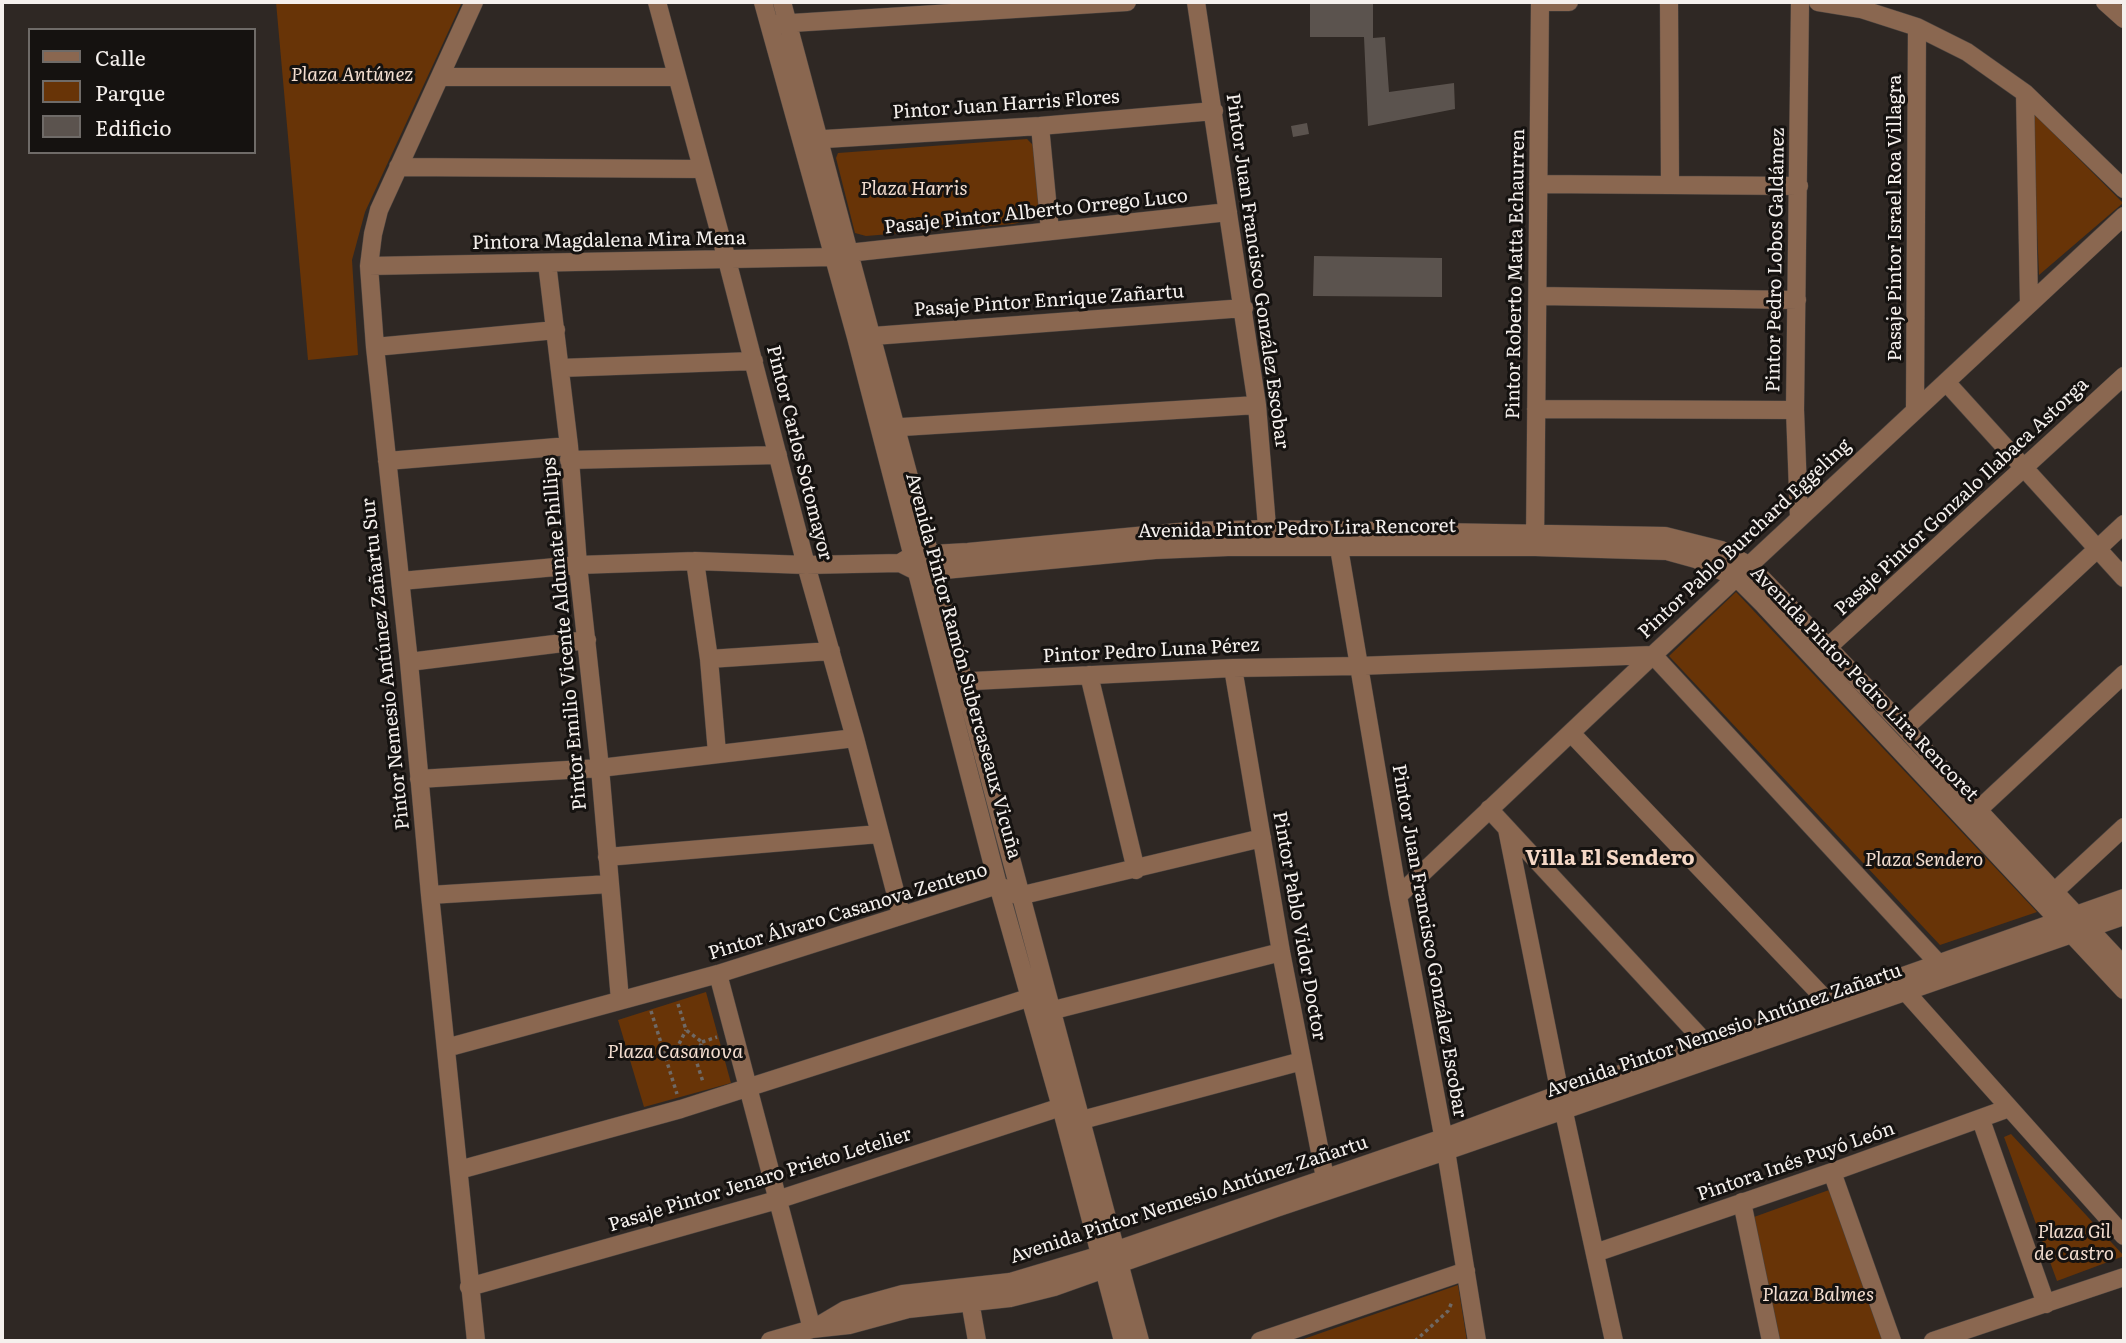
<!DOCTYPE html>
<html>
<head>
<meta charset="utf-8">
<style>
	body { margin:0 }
	#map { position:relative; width:2126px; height:1343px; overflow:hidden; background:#2f2824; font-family:Literata,serif }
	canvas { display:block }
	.frame { position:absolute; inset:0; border:4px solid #f5f0ed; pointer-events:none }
	.legend { position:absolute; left:28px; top:28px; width:228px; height:126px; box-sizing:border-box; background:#151210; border:2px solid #6f6b68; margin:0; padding:9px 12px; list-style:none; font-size:21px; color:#f5f0ed }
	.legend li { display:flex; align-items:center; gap:14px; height:35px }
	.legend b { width:35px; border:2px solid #6f6b68 }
</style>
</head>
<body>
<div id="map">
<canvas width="2126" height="1343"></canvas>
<div class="frame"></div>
<ul class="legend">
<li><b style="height:9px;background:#8a6750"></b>Calle</li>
<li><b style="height:19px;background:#683407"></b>Parque</li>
<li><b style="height:19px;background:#5b534e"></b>Edificio</li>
</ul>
</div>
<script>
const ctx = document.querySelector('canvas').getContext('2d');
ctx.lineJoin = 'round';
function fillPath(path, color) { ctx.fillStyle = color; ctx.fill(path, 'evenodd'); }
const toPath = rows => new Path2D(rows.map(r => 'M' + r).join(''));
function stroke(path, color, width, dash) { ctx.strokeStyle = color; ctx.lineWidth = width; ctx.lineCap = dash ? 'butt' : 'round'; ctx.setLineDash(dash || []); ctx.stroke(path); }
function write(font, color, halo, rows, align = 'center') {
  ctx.font = font + ' Literata,serif'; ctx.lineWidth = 6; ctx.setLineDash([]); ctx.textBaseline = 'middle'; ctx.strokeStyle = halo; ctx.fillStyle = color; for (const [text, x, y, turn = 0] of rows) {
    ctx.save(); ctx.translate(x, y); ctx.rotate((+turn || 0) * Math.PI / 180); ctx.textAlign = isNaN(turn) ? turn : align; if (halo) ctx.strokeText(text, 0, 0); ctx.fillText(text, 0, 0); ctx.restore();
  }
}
const green = toPath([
	[276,2,462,2,365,212,352,260,358,355,308,360],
	[2032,112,2123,203,2039,275],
	[1027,139,1034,146,1040,205,1034,219,1013,224,866,236,855,233,836,158,838,153],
	[1736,592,2037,912,1940,945,1669,656],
	[706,992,731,1083,644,1107,618,1020],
	[2011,1134,2124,1256,2057,1281,2004,1137],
	[1829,1190,1883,1341,1780,1341,1754,1217],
	[1458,1285,1467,1341,1298,1341]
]);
const building = toPath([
	[1310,2,1373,2,1373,38,1385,37,1389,92,1454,83,1455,109,1368,126,1364,37,1310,37],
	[1307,123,1309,134,1293,137,1291,126],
	[1314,256,1442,258,1442,297,1313,296]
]);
const path = toPath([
	[678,1004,686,1030,702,1042,695,1057,676,1050,686,1030],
	[651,1011,677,1094],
	[702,1042,717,1037],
	[695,1057,703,1082],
	[1415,1341,1448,1311,1452,1302]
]);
const minor = toPath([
	[474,2,379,210,373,234,369,266,375,347,409,662,430,895,476,1341],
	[657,2,727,260,806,565,855,738,901,914],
	[763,2,856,337,998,885,1061,1107,1123,1341],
	[782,2,1140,1341],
	[1196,2,1257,405,1268,539],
	[1540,2,1569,2],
	[1669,2,1670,185],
	[1818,2,1861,9,1917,27,1967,52,2025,93,2124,189],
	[2105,2,2124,19],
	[776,24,1127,2],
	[440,77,676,77],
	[2025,93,2029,304],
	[1040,126,1050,231],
	[808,140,1040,126,1214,111],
	[398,167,702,169],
	[1538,184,1799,186],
	[547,263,569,446,578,565,600,768,620,1000],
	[369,266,834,257,848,253,1228,212],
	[1538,296,1797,300],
	[860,337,1244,308],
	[375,347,556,330],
	[560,368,754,361],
	[1946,382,2124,578],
	[1536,409,1795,410],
	[1915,410,1917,27],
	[886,428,1257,405],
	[569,460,778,455],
	[387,461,569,446],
	[1799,518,1795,410,1800,2],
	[1535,544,1540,2],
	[1339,548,1398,896,1446,1151,1477,1341],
	[695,561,709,659,717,753],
	[900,563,913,555,968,552,1189,531,1267,529,1665,536,1721,550,1750,566,1775,592,1905,728,1978,810,2124,966],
	[401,581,578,565,695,561,806,565,900,563,918,572,934,571,1155,550,1228,547,1535,547,1667,551,1696,559,1737,578,1764,605,2124,990],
	[1827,648,2124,376],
	[709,659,831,651],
	[409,662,587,640],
	[1233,668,1281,952,1327,1188],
	[1089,675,1136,870],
	[953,682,1233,668,1358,666,1653,655,1939,964],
	[1905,728,2124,524],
	[1571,733,1827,1001],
	[419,779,600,768,855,738],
	[1489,809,1715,1053],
	[1978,810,2124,674],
	[1507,829,1560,1094,1614,1341],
	[607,857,879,834],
	[2055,891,2124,827],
	[430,895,609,884],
	[1398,896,1653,655,2124,216],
	[718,974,812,1329],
	[1905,991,2124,1236],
	[446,1048,718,974,998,885,1019,896,1262,838],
	[1981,1120,2046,1304],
	[459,1170,681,1109,1028,998,1050,1011,1281,952],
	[1832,1172,1892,1341],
	[1742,1202,1771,1341],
	[1595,1253,1832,1172,2009,1108],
	[469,1287,777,1200,1061,1107,1082,1120,1302,1061],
	[970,1301,977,1341],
	[818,1326,845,1310,903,1294,1010,1282,1117,1250,1443,1138,1560,1094,1708,1045,2124,898],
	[770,1341,812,1329,849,1325,908,1309,1010,1298,1054,1287,1276,1208,1446,1151,2124,916],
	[1260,1341,1466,1271],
	[1933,1341,2124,1277]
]);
const parkNames = [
	["Plaza Antúnez",352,75],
	["Plaza Harris",914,189],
	["Plaza Sendero",1924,860],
	["Plaza Casanova",675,1052],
	["Plaza Gil",2074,1232],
	["de Castro",2074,1254],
	["Plaza Balmes",1818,1295]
];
const streetNames = [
	["Pintor Juan Harris Flores",1006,105,-4],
	["Pasaje Pintor Alberto Orrego Luco",1036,212,-6],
	["Pasaje Pintor Israel Roa Villagra",1895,218,-90],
	["Pintora Magdalena Mira Mena",609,241,-1],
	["Pintor Pedro Lobos Galdámez",1776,260,-89],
	["Pintor Juan Francisco González Escobar",1257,271,82],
	["Pintor Roberto Matta Echaurren",1516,274,-89],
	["Pasaje Pintor Enrique Zañartu",1049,301,-4],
	["Pintor Carlos Sotomayor",799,453,76],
	["Pasaje Pintor Gonzalo Ilabaca Astorga",1962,497,-43],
	["Avenida Pintor Pedro Lira Rencoret",1297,529,-1],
	["Pintor Pablo Burchard Eggeling",1745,539,-43],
	["Pintor Emilio Vicente Aldunate Phillips",565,634,-95],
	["Pintor Pedro Luna Pérez",1151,651,-3],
	["Pintor Nemesio Antúnez Zañartu Sur",386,664,-96],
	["Avenida Pintor Ramón Subercaseaux Vicuña",963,666,75],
	["Avenida Pintor Pedro Lira Rencoret",1864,684,46],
	["Pintor Álvaro Casanova Zenteno",848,912,-17],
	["Pintor Pablo Vidor Doctor",1299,926,80],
	["Pintor Juan Francisco González Escobar",1429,941,80],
	["Avenida Pintor Nemesio Antúnez Zañartu",1724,1031,-19],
	["Pintora Inés Puyó León",1796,1162,-19],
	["Pasaje Pintor Jenaro Prieto Letelier",760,1180,-17],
	["Avenida Pintor Nemesio Antúnez Zañartu",1189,1200,-18]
];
const neighbourhoodNames = [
	["Villa El Sendero",1610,859]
];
fillPath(green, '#683407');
fillPath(building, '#5b534e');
stroke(minor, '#4b4440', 19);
stroke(path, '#6f6965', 3.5, [3.5, 3.5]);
stroke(minor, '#8a6750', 18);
write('italic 19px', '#f3ddcf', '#151210', parkNames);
write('19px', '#f5f0ed', '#151210', streetNames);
write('bold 21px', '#f5d8c6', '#151210', neighbourhoodNames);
</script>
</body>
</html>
